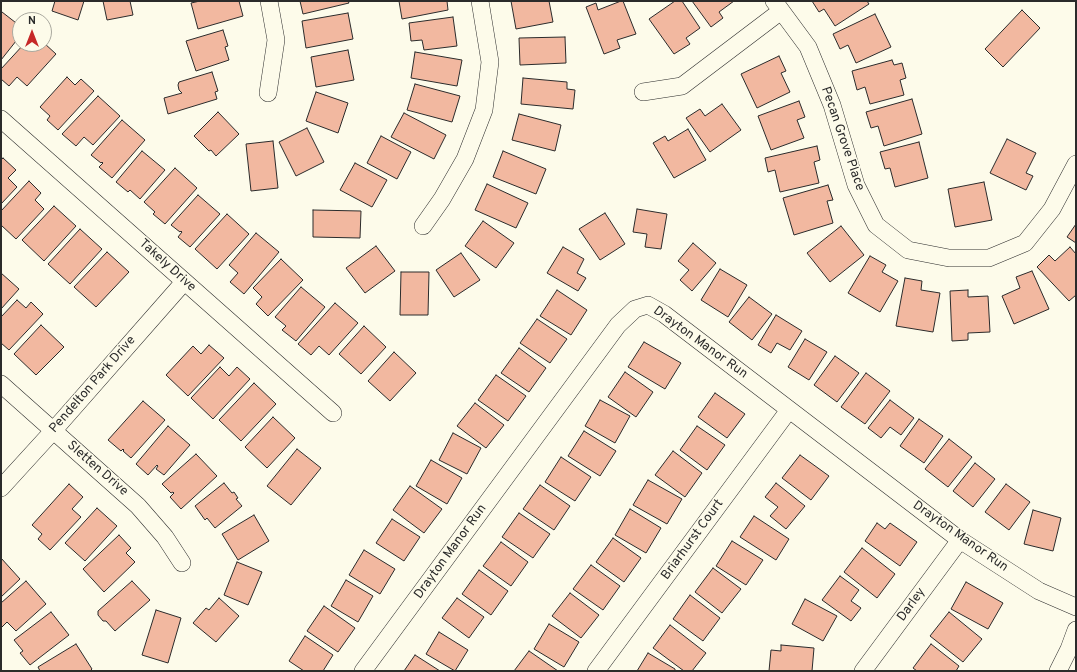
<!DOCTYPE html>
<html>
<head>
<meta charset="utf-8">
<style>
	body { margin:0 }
	#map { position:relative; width:1077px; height:672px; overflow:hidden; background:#fdfbea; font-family:Overpass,sans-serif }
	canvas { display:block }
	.frame { position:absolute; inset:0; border:2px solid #2b2b2b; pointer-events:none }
	.north { position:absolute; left:12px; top:12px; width:40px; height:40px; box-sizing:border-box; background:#fdfbea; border:1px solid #a9a89e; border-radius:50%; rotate:0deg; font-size:11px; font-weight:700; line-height:16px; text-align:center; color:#2b2b2b }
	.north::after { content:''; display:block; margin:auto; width:14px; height:18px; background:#c62828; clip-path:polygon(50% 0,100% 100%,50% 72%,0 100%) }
</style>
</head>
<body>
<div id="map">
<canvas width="1077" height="672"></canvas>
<div class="frame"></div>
<div class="north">N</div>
</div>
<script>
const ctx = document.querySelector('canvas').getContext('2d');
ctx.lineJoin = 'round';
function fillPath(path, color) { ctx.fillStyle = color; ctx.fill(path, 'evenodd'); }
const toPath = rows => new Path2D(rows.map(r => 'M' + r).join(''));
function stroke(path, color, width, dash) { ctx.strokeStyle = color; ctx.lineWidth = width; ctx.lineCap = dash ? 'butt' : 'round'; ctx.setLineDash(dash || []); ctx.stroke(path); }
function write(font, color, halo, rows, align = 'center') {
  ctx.font = font + ' Overpass,sans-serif'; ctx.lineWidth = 3; ctx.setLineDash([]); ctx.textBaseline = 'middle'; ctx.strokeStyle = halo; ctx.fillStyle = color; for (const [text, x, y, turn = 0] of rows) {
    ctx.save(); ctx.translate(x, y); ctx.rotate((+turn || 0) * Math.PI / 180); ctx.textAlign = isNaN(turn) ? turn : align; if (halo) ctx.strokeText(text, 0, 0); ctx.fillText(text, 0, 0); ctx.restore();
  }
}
const building = toPath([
	[55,1,84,1,78,20,52,11,55,1],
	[103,1,130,1,133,15,107,20,103,1],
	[200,1,239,1,243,16,198,29,191,3,200,1],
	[300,1,348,1,349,3,303,14,300,1],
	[399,1,447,1,448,10,402,19,399,1],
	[511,1,549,1,553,22,516,29,511,1],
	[621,1,623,1,636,34,617,40,620,48,604,54,586,7,596,3,598,10,621,1],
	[675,1,682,1,700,28,686,38,690,44,674,54,649,19,675,1],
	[692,1,734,1,719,12,723,18,711,27,692,1],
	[812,1,867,1,869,4,835,26,824,9,819,12,812,1],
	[1022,10,1040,28,1003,67,985,49,1022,10],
	[1,12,2,12,20,26,20,36,1,60,1,12],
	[348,13,353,39,306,48,302,21,348,13],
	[875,14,891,47,856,63,848,45,840,49,833,34,875,14],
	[453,17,457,46,424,50,422,40,411,41,409,23,453,17],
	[223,30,228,46,225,47,229,60,196,71,186,41,223,30],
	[565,37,566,63,520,65,519,38,565,37],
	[44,43,56,54,27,86,17,77,9,86,1,79,1,69,24,44,44,43],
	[348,50,354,80,316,87,311,57,348,50],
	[415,52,462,60,457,86,411,78,415,52],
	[779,56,786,71,781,73,790,92,757,108,741,74,779,56],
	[892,60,894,65,902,63,906,78,900,80,904,95,870,104,865,87,857,90,852,71,892,60],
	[212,72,218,91,215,92,217,99,168,114,164,98,182,93,179,90,178,85,179,82,212,72],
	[67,77,75,85,81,79,94,91,58,130,47,120,50,116,40,107,67,77],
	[523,78,567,82,567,89,575,90,573,109,521,104,523,78],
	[415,84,460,96,452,122,407,110,415,84],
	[316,92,348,103,338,133,306,121,316,92],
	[98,96,120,116,93,145,84,137,76,146,62,134,98,96],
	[912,99,922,134,884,146,878,126,871,128,866,112,912,99],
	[799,101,805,117,797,120,804,138,771,150,758,116,799,101],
	[722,104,741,130,710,152,686,118,700,109,705,116,722,104],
	[218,112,239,134,216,156,211,150,209,151,194,136,218,112],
	[404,113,446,135,434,159,391,137,404,113],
	[519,114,561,125,555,151,512,140,519,114],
	[122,120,145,140,112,178,99,167,103,163,102,162,101,163,91,155,122,120],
	[307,128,324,162,296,176,279,142,307,128],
	[688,129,706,160,674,178,653,143,665,136,668,141,688,129],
	[381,136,411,152,397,179,367,163,381,136],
	[1007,139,1036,153,1026,173,1033,176,1026,190,990,173,1007,139],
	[273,141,278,188,251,191,246,144,273,141],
	[919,142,928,178,895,187,890,168,885,169,880,152,919,142],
	[817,146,820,160,814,162,819,183,780,192,775,170,768,172,765,158,817,146],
	[142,151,165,170,140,199,130,190,128,192,116,182,142,151],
	[503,151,546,169,536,194,493,177,503,151],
	[3,158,16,170,8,178,17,187,1,204,1,160,3,158],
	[355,163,387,180,372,207,340,190,355,163],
	[175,168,197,188,165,224,153,214,155,212,144,202,175,168],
	[29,181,41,193,35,200,44,209,16,239,1,225,1,211,29,181],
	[984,182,992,220,955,227,948,189,984,182],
	[487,184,528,203,516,228,475,210,487,184],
	[828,185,833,200,827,201,833,223,794,235,783,198,828,185],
	[198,195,220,214,190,247,178,237,182,232,181,231,180,232,171,225,198,195],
	[54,206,76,226,44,261,22,240,54,206],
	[637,209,667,214,661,249,645,247,647,234,633,232,637,209],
	[313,210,361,211,360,238,313,237,313,210],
	[605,213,625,244,600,260,579,229,605,213],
	[227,214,249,234,217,269,195,249,227,214],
	[483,221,514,243,496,268,465,246,483,221],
	[1076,224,1076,243,1067,237,1076,224],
	[841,226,864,255,830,282,807,253,841,226],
	[80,229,102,249,70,284,48,264,80,229],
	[256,233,279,252,244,294,230,282,238,273,229,265,256,233],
	[693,243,716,263,692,291,680,280,689,270,678,261,693,243],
	[376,246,395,271,365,293,346,268,376,246],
	[563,247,584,259,577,273,586,278,578,291,547,273,563,247],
	[1070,247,1076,254,1076,295,1069,301,1037,267,1049,255,1055,261,1070,247],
	[107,252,129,272,96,307,74,287,107,252],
	[461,253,480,280,454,297,436,270,461,253],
	[870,256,886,265,882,272,898,281,880,312,848,293,870,256],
	[281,259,303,280,268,316,256,304,262,297,253,288,281,259],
	[720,269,747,285,728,317,701,300,720,269],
	[1032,271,1049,309,1014,324,1002,296,1020,288,1016,277,1032,271],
	[401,272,429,272,428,315,400,315,401,272],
	[1,273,19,289,1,309,1,273],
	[905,278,922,281,921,290,940,293,933,332,896,326,905,278],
	[301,287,325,307,296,341,282,330,286,326,275,317,301,287],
	[557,290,587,310,571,335,540,316,557,290],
	[968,290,968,297,988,296,990,332,968,333,968,340,952,341,950,291,968,290],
	[749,297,772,314,752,340,729,322,749,297],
	[17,300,26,308,31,302,43,314,9,350,1,343,1,317,17,300],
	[335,303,358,323,329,355,319,346,311,355,298,344,335,303],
	[776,315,802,331,790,350,777,343,771,353,758,345,776,315],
	[537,319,567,339,550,363,520,343,537,319],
	[41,325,64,347,36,375,14,354,41,325],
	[364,326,386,347,361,374,339,354,364,326],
	[805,339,827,352,809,380,788,367,805,339],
	[644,342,681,363,665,389,628,367,644,342],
	[209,345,224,358,188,396,166,375,193,346,201,354,209,345],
	[519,348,546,368,529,392,501,373,519,348],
	[394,352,416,373,390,401,368,381,394,352],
	[835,356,859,373,837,402,814,385,835,356],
	[220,367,229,376,237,367,250,379,213,419,191,398,220,367],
	[625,372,653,392,636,417,608,397,625,372],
	[866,373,890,391,865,424,841,407,866,373],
	[496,375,526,396,508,421,478,400,496,375],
	[254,383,276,404,241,441,219,420,254,383],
	[715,393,745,414,727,438,698,417,715,393],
	[600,400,630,416,615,443,585,426,600,400],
	[890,400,914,418,901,435,890,427,881,438,868,428,890,400],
	[143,401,165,420,131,458,123,451,124,450,123,449,121,451,108,440,143,401],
	[475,403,504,425,486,448,457,426,475,403],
	[273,417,295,438,267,468,245,447,273,417],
	[919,419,943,436,924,463,900,446,919,419],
	[168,426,190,445,164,475,156,469,158,466,157,465,148,475,136,464,168,426],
	[697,426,725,445,707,470,680,450,697,426],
	[584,431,616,451,600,476,568,456,584,431],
	[453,433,481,448,467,474,439,460,453,433],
	[949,439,972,457,948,487,925,469,949,439],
	[297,449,321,468,291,505,267,486,297,449],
	[673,451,702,473,685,497,655,475,673,451],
	[196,454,217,476,181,509,170,497,174,493,173,492,171,493,162,484,196,454],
	[800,455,829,476,811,500,782,478,800,455],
	[561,457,591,477,575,501,545,482,561,457],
	[431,460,462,478,447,504,416,486,431,460],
	[975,463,995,479,973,507,953,491,975,463],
	[648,480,682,499,667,524,633,505,648,480],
	[224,483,232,493,234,492,238,498,236,499,242,506,215,528,207,518,205,520,195,506,224,483],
	[776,483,805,506,786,529,770,516,778,507,765,497,776,483],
	[69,484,83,497,72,509,81,517,50,550,38,539,42,534,32,525,69,484],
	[1006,484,1030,502,1009,530,985,512,1006,484],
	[540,485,570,506,554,530,523,509,540,485],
	[410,486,442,509,424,533,393,510,410,486],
	[97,508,117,526,85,561,65,543,97,508],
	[630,509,661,528,646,553,615,535,630,509],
	[1033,510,1061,518,1053,551,1024,544,1033,510],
	[519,513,550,534,533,558,502,537,519,513],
	[254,515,269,541,238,560,222,534,254,515],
	[754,516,789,539,776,560,740,537,754,516],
	[392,519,420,537,404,561,376,543,392,519],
	[877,523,885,529,890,523,917,542,900,566,865,541,877,523],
	[119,535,131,548,126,553,135,562,104,592,83,569,119,535],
	[613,538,641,558,624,582,596,562,613,538],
	[732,541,763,560,746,585,716,566,732,541],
	[501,542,528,562,511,586,483,566,501,542],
	[862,548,895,574,877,598,844,572,862,548],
	[364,550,395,569,380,594,349,575,364,550],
	[1,558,20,579,1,597,1,558],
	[237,562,262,572,248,605,224,595,237,562],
	[591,565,620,586,603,610,573,589,591,565],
	[713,568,741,589,722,613,695,592,713,568],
	[479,570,508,591,491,615,462,594,479,570],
	[840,576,859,590,851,601,861,608,851,621,822,600,840,576],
	[346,580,373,596,358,622,331,606,346,580],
	[26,581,46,604,16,631,7,622,1,628,1,603,26,581],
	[132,581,150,600,115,631,106,621,103,621,98,615,98,611,132,581],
	[966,582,1003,603,988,629,951,609,966,582],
	[570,593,599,615,581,638,552,616,570,593],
	[690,595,720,618,703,641,673,619,690,595],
	[219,598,239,616,216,642,193,623,206,608,209,610,219,598],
	[457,598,484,617,469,638,442,618,457,598],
	[805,599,837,616,823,641,792,624,805,599],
	[324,606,355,628,338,652,307,631,324,606],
	[156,610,181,618,168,663,142,655,156,610],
	[51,612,69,635,30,665,20,653,23,651,14,640,51,612],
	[949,612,982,639,963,662,930,636,949,612],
	[549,624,579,642,564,667,534,649,549,624],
	[670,625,706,653,692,671,684,671,653,648,670,625],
	[439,632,468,650,455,671,426,654,439,632],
	[305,636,333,655,323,671,304,671,289,661,305,636],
	[76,644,92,669,90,671,40,671,38,667,76,644],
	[931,644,959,666,956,671,917,671,913,668,931,644],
	[781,645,814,648,812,671,769,671,771,650,781,651,781,645],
	[529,651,558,671,514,671,529,651],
	[648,653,675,669,675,671,637,671,648,653],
	[415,655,440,671,404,671,415,655]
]);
const minor = toPath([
	[774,1,808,47,832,105,856,185,876,225,908,250,949,258,989,258,1025,243,1052,209,1076,164],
	[643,92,682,86,781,11],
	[268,93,276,40,269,1],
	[1,119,333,413],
	[423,226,442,199,465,159,484,110,490,62,480,1],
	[1,384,138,506,165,537,182,563],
	[1,488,53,431,184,282],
	[363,671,618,325,635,309,648,305,664,314,960,540,1039,591,1076,607],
	[596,671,789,410],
	[863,671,960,540],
	[1058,671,1069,649,1076,630]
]);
const streetNames = [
	["Pecan Grove Place",842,139,71],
	["Takely Drive",167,266,42],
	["Drayton Manor Run",700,343,36],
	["Pendelton Park Drive",93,385,-49],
	["Sletten Drive",97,469,41],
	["Drayton Manor Run",960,537,35],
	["Briarhurst Court",693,540,-54],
	["Drayton Manor Run",451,552,-54],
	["Darley",912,605,-54]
];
fillPath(building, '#f2b8a0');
stroke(building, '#2b2b2b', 1);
stroke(minor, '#2b2b2b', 18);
stroke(minor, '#fdfbea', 17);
write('13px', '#2b2b2b', '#fdfbea', streetNames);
</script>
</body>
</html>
